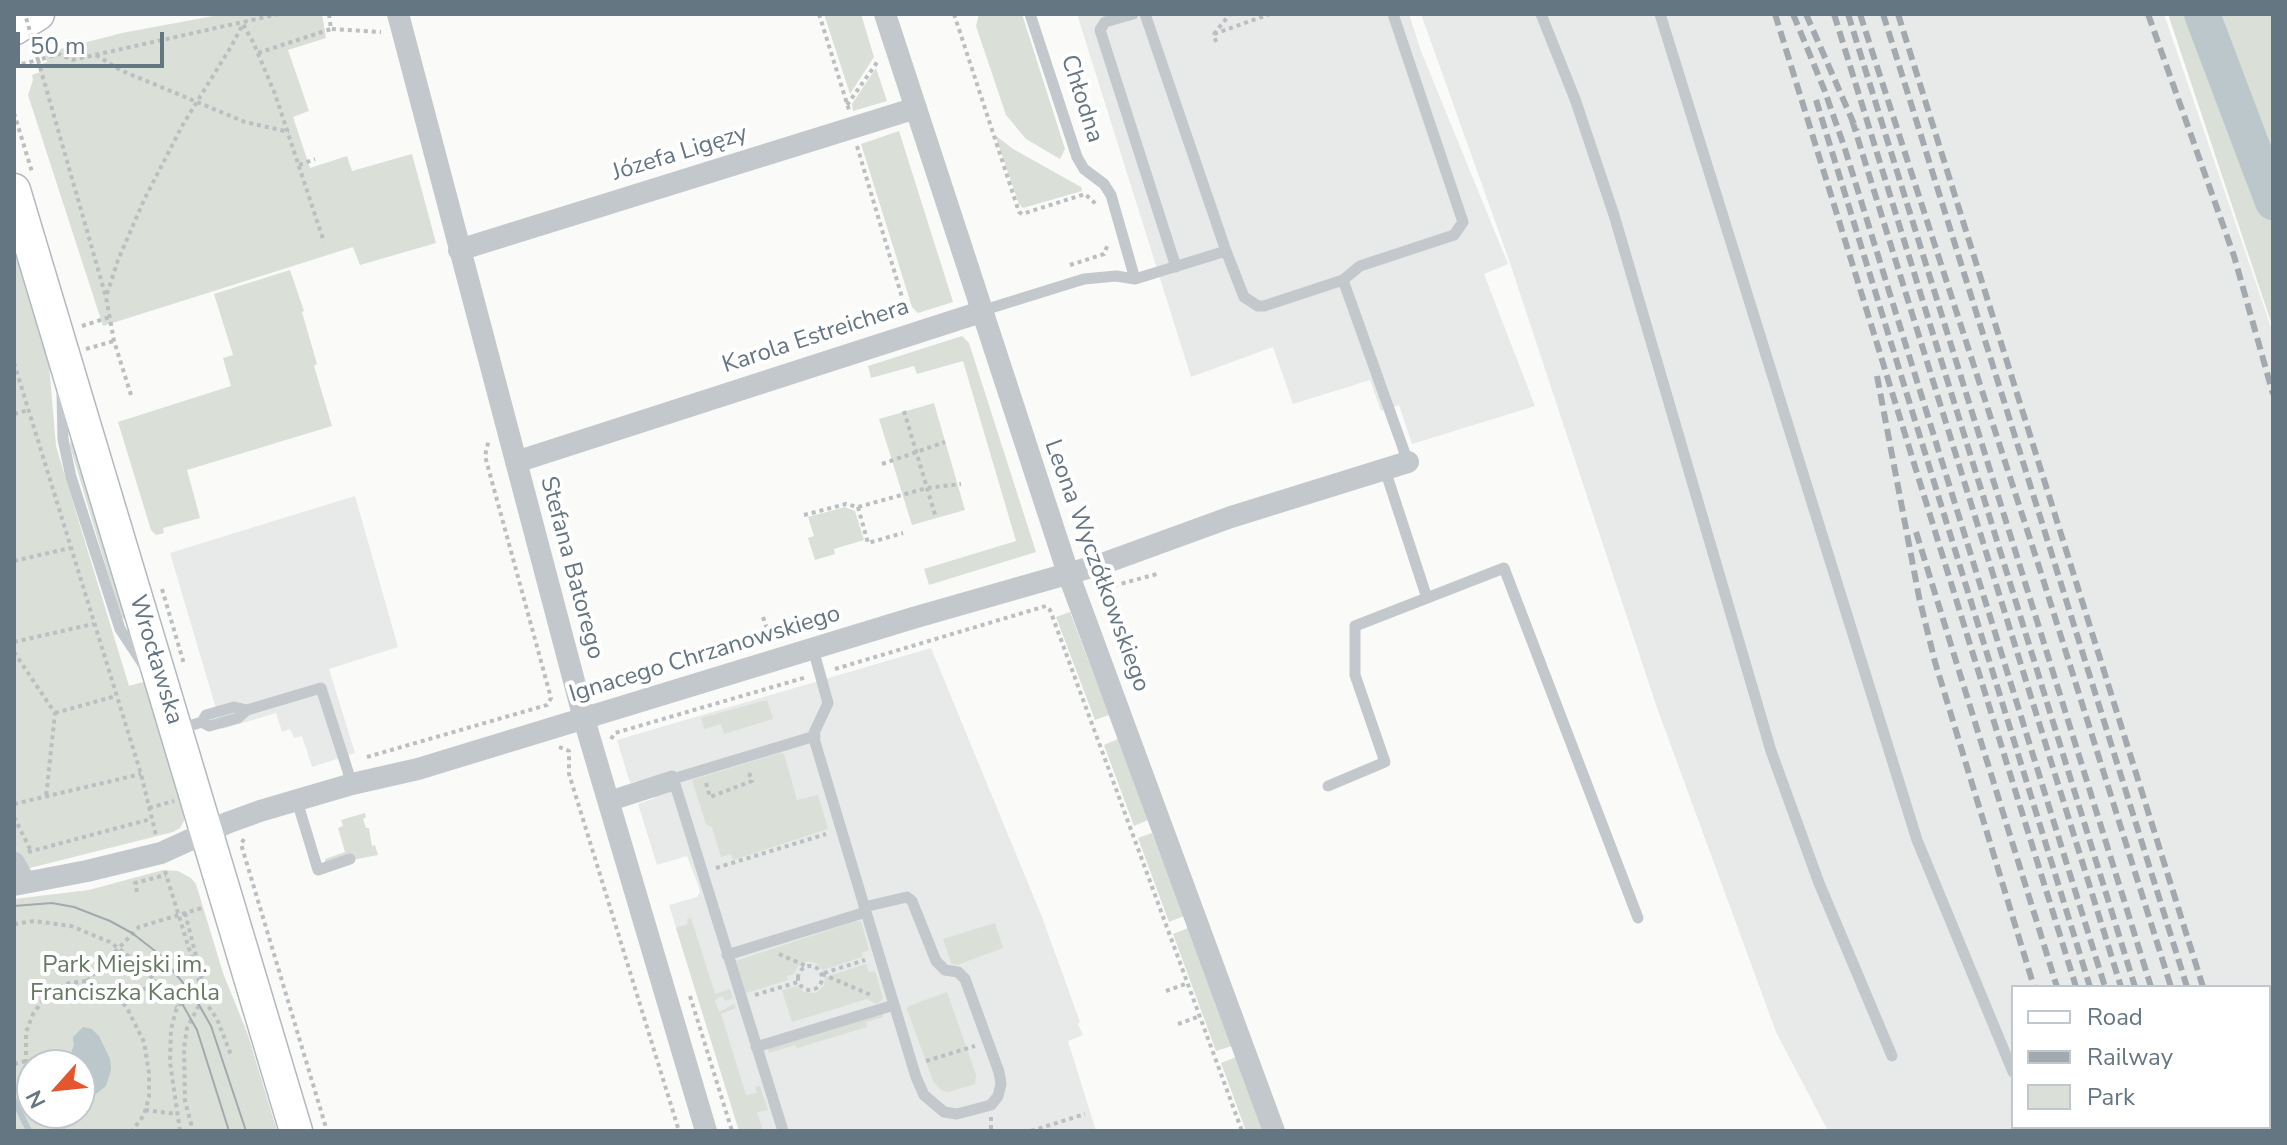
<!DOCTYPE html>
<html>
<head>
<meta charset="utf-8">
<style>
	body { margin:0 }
	#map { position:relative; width:2287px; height:1145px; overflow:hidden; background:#fafaf8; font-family:"Nunito Sans",sans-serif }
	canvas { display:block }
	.frame { position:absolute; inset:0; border:16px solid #657683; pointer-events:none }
	.legend { position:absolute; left:2011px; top:985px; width:260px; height:144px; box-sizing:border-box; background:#fff; border:2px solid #c1c8cd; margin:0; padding:10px 14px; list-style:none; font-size:24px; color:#657683 }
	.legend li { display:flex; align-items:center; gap:16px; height:40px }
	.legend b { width:40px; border:2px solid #c1c8cd }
	.north { position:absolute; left:16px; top:1049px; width:80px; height:80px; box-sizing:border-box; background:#fff; border:2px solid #c1c8cd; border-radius:50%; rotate:243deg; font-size:22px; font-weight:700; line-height:32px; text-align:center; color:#657683 }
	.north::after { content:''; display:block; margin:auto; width:28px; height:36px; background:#e4572e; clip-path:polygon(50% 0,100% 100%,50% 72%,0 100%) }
	.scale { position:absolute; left:16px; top:32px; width:148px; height:36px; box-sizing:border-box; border:4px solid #657683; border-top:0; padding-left:10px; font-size:24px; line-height:28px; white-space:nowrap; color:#657683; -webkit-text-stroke:6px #fff; paint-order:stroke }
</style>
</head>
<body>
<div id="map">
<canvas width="2287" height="1145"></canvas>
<div class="frame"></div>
<ul class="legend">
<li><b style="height:10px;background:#fff"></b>Road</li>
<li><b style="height:10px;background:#a2aab0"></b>Railway</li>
<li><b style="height:22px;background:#dadfd7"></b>Park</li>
</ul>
<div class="north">N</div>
<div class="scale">50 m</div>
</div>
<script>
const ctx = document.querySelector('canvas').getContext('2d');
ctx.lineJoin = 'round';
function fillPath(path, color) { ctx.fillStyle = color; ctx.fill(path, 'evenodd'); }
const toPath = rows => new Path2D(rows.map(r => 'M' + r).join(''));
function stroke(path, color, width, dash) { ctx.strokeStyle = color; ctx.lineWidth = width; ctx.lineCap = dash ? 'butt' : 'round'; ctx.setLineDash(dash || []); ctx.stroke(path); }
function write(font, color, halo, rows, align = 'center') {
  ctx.font = font + ' "Nunito Sans",sans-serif'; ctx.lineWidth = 8; ctx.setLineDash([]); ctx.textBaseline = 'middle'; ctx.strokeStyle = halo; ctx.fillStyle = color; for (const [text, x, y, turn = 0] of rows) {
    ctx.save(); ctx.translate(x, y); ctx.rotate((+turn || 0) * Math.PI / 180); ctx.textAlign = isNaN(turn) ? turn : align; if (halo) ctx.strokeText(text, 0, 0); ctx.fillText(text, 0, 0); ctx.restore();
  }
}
const built = toPath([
	[1077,14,1409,14,1421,51,1508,264,1484,274,1535,406,1412,444,1399,405,1381,411,1370,380,1293,404,1273,347,1191,377],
	[1421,14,2164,14,2273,333,2273,1131,1828,1131,1776,1032,1656,705,1510,263],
	[2013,987,2269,987,2269,1127,2013,1127],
	[355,496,398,647,329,669,355,753,312,767,302,736,294,738,290,729,282,732,276,713,222,729,170,553],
	[931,648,1042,917,1080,1022,1078,1024,1083,1035,1068,1041,1096,1131,739,1131,669,905,697,897,700,892,698,885,687,856,657,865,638,804,655,798,653,792,641,791,637,781,630,783,617,740]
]);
const green = toPath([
	[224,14,322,14,326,38,288,50,309,111,293,117,310,168,347,156,352,171,412,154,436,243,360,265,353,247,103,326,28,95,33,80,32,75,43,71,42,64,47,62,45,53,122,33],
	[824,14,861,14,874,57,850,94],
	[979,14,1022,14,1065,149,1060,159,1026,139,1006,115,976,26],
	[2168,14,2273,14,2273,328],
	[876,68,887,101,853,111,852,104],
	[899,131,953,302,918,313,912,307,861,144],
	[995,135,1013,149,1081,187,1082,191,1023,208,1019,204],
	[14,249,49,364,56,446,75,509,129,686,143,682,146,684,184,812,184,821,180,828,173,832,14,872],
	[290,270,304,311,302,312,317,364,314,366,332,426,187,470,200,518,163,528,164,533,156,535,151,530,118,422,231,386,223,358,233,355,214,294],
	[962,336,969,343,1036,552,929,585,924,569,1016,541,963,361,917,374,914,366,871,378,868,366],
	[934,403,965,510,912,525,879,419],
	[71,436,127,620,122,618,118,607,70,446],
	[845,507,855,511,864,540,834,549,835,554,815,560,808,538,814,536,808,517],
	[1070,612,1109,715,1095,720,1056,617],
	[767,700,773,719,724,734,721,724,704,729,701,718],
	[1118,739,1148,820,1134,826,1104,745],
	[780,753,784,754,797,800,818,795,828,829,733,860,731,854,721,857,712,827,706,824,692,780],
	[365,813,366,817,363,819,366,828,369,828,372,846,375,845,378,855,326,865,325,859,345,852,338,828,343,826,341,820],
	[1152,833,1184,916,1169,922,1138,838],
	[163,870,178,871,191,878,196,884,223,973,248,1035,277,1131,14,1131,14,899,89,890],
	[32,1065,80,1065,80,1113,32,1113],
	[691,918,715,994,730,989,733,998,725,1001,722,996,715,1000,719,1012,734,1004,736,1008,721,1014,746,1095,757,1093,755,1087,760,1086,768,1110,757,1112,763,1131,739,1131,676,928,688,924,687,919],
	[856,921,861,921,869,950,862,953,862,957,823,970,816,963,808,961,798,966,794,974,787,976,788,980,746,993,736,961],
	[995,923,1003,948,957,965,951,963,943,939],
	[1188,928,1232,1046,1216,1051,1173,934],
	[866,964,869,972,875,971,883,998,880,1002,876,1004,867,999,792,1022,782,990,797,986,804,992,816,993,824,986,825,977],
	[947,992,976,1075,975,1084,948,1092,941,1090,933,1081,907,1009,909,1006],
	[882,1013,883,1017,866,1022,867,1027,797,1048,795,1045,769,1053,768,1048],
	[1236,1057,1263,1131,1246,1131,1221,1063]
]);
const water = toPath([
	[83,1027,92,1029,99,1036,110,1059,111,1070,106,1086,96,1094,83,1090,80,1084,80,1065,70,1064,70,1056,74,1045,73,1037]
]);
const stream = toPath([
	[14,1100,29,1131]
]);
const river = toPath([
	[2202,14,2273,202]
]);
const path = toPath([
	[329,14,331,29,381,32],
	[819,14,849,110],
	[954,14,1019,212,1022,214,1085,194,1097,205],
	[1214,34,1270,14],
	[1216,42,1214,34,1230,14],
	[258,53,331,29],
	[96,55,120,70,245,122,289,132],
	[847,105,878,61],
	[14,113,32,172],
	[857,146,907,314],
	[299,165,315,159],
	[1070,265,1104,254,1108,244],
	[107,294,118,260,144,200,182,126,232,45,243,24,253,42,275,94,324,242],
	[82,326,110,317],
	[86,349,114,341],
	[14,363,141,774,156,835],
	[131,395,114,341,106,297,38,60,59,54,72,60,279,14],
	[904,411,936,518],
	[14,414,29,410],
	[882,464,945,442],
	[858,507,868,543,903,533],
	[804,515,846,504,858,507,927,488,961,484],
	[14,561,70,548],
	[162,589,184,664],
	[1102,603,1102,594,1109,587,1157,574],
	[763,617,770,638],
	[14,642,93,624],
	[14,652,55,713,46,797],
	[835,669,1046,606,1050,610,1242,1131],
	[55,713,116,696],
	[611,739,615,733,807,677],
	[559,747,569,751,569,774,679,1131],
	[367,757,547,705,551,698,485,456,489,439],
	[706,783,710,797,752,781,748,770],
	[14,804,141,774],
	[149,808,174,801],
	[14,817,30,849],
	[244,839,241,844,327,1131],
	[28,852,151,819],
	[716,868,826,834],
	[165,871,199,981,198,991,217,1019,231,1055],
	[137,892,135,883,166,875],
	[185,913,204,987,203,998,187,1028,184,1048,185,1101,193,1131],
	[14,924,34,921,71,926,110,942,143,967,177,1007],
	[779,954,806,966],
	'798 978a12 12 0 1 1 24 0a12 12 0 1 1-24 0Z',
	[824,973,865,960],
	[822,974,871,995],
	[87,981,139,927,202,908],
	[1166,991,1188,983],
	[755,995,798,982],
	[690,996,732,1131],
	[120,999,147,988,156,980],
	[1178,1024,1200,1016],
	[926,1061,975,1046],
	[14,1064,26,1061],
	[32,1078,26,1061,26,1032,33,1014,44,999,56,989,69,983,87,981,101,987,120,999,127,1008,144,1042,149,1073,149,1097,144,1115,132,1131],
	[145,1110,176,1114],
	[52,1113,69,1131],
	[991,1117,991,1131],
	[180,1131,170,1062,171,1029,177,1007,198,991],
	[1031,1131,1085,1114]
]);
const lane = toPath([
	[1030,14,1077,157,1084,169,1104,184,1111,195,1135,279],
	[1133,14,1105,22,1100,30,1176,267],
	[1145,14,1226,251,1244,297,1258,306,1264,306,1343,280,1408,462],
	[1541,14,1575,99,1614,215,1771,751,1819,883,1892,1056],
	[1660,14,1917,840,2013,1072],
	[1343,280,1360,266,1454,235,1463,222,1393,14],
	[981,311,1084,279,1116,276,1135,279,1226,251],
	[62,393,63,439,71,477,120,629,145,667],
	[1385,470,1427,598],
	[813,649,828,703,814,733,815,742,866,912,916,1077,924,1095,944,1112,957,1114,991,1105,998,1096,1001,1084,999,1072,965,979,958,972,945,970,936,961,912,901,907,897,864,907],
	[202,722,206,715,234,707,247,710],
	[179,729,202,722,209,726,238,718,247,710,321,688,352,784],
	[1328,786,1385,762,1355,675,1355,626,1504,568,1638,918],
	[607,797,672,776,676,778],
	[297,801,318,870,350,859],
	[609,806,674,785],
	[727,955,866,912],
	[756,1047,894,1005],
	[2035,1127,2036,1131],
	[783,1131,674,781,676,778,815,736]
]);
const street = toPath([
	[398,14,584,719,706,1131],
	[885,14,1068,573,1274,1131],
	[459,250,916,108],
	[516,462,981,312],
	[14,863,25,882],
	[14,885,87,871,161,853,227,823,260,811,352,784,418,769,913,618,1102,564,1231,517,1408,462]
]);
const secondary = toPath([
	[14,29,38,14],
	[14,190,296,1131]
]);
const tram = toPath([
	[14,906,52,903,74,907,110,921,132,933,159,954,194,996,211,1026,246,1131],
	[175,991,197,1030,229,1131]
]);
const rail = toPath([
	[1775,14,2076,987],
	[1793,14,1824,89,1844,146,2105,987],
	[1806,14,1857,131],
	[1834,14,2135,987],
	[1848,14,2151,987],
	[1860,14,2042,576,2171,987],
	[1883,14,2187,987],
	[1898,14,2203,987],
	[2148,14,2234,256,2273,394],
	[1816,100,2090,987],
	[1852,120,2121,987],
	[1877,376,1919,597,1935,662,2034,987],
	[1916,532,2057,987],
	[2077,1127,2078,1131],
	[2102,1127,2103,1131],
	[2120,1127,2122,1131],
	[2136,1127,2137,1131],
	[2151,1127,2152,1131],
	[2166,1127,2168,1131],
	[2196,1127,2198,1131],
	[2214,1127,2216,1131],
	[2231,1127,2233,1131],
	[2248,1127,2249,1131]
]);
const pathBridge = toPath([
	[14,66,38,60,25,14]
]);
const streetNames = [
	["Chłodna",1081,99,72],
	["Józefa Ligęzy",680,154,-17],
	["Karola Estreichera",816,337,-18],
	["Leona Wyczółkowskiego",1096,566,70],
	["Stefana Batorego",571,568,75],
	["Ignacego Chrzanowskiego",705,655,-17],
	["Wrocławska",155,660,73]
];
const parkNames = [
	["Park Miejski im.",125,966],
	["Franciszka Kachla",125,994]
];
fillPath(built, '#e8e9e9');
fillPath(green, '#dadfd7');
fillPath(water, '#bbc7cb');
stroke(stream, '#bbc7cb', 6);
stroke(river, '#bbc7cb', 36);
stroke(secondary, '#b3babf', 35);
stroke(path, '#bbbfc2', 4, [4, 4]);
stroke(lane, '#c3c8cc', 11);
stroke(street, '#c3c8cc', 22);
stroke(secondary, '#fff', 32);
stroke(tram, '#a2aab0', 2);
stroke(rail, '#a2aab0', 6, [12, 6]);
stroke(pathBridge, '#bbbfc2', 4, [4, 4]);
write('24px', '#657683', '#fff', streetNames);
write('24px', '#687a64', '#fff', parkNames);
</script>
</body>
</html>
